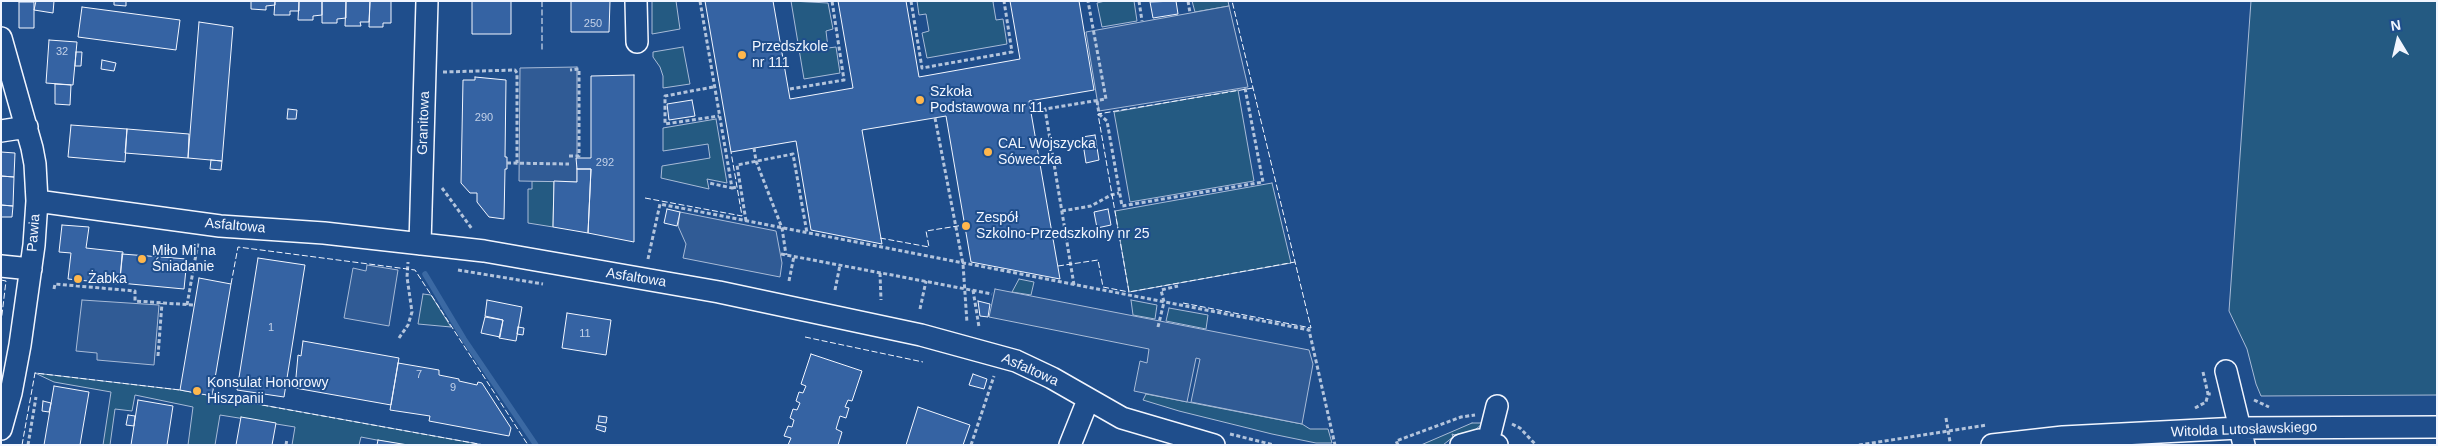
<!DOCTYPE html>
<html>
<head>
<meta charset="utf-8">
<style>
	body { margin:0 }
	#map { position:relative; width:2438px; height:446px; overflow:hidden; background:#1f4e8c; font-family:Arial,sans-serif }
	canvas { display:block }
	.frame { position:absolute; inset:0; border:2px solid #f2f6ff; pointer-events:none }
	.north { position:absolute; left:2373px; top:15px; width:50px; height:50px; -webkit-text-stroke:4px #1f4e8c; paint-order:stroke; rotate:351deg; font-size:14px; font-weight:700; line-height:20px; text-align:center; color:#f2f6ff }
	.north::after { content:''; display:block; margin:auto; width:18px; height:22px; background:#f2f6ff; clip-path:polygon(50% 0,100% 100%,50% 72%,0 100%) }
</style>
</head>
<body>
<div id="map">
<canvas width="2438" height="446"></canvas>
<div class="frame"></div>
<div class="north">N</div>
</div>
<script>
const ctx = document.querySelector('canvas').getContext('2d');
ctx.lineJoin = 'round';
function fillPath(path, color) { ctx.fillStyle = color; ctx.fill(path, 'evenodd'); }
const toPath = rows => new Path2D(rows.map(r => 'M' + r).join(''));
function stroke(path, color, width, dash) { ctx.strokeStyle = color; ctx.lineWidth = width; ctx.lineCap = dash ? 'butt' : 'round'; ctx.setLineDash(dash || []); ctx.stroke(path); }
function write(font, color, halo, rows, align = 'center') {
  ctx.font = font + ' Arial,sans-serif'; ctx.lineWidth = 4; ctx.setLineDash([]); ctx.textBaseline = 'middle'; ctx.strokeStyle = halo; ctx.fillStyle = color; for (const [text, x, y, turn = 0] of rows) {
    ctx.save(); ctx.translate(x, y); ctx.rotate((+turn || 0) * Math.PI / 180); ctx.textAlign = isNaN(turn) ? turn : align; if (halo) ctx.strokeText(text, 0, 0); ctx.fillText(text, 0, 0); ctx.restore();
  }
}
const green = toPath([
	[652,1,676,1,680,29,652,34,652,1],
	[791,1,828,3,833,29,826,31,828,48,836,47,840,73,804,79,791,1],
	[917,1,996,1,993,2,996,20,1003,19,1007,44,927,58,922,33,929,31,926,14,919,15,917,1],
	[1105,1,1134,1,1137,21,1102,27,1097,3,1105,1],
	[1192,1,1228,1,1229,6,1195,12,1192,1],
	[2251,1,2437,1,2437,395,2261,396,2256,384,2247,349,2229,311,2251,1],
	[683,47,690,84,663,88,663,76,660,67,653,57,653,52,683,47],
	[1238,90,1254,181,1130,202,1114,112,1238,90],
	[716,119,727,183,707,179,709,189,661,178,662,166,710,158,708,144,663,151,663,128,716,119],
	[532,181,554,181,553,227,528,223,528,189,532,189,532,181],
	[1272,183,1291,263,1129,292,1115,211,1272,183],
	[1019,279,1034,282,1031,295,1012,292,1019,279],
	[423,294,431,295,451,327,418,324,423,294],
	[1131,300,1157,305,1155,319,1133,315,1131,300],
	[1169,308,1208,315,1206,329,1166,321,1169,308],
	[35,373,180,390,484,445,403,445,361,437,359,445,292,445,295,427,220,415,215,445,188,445,193,407,135,395,132,411,115,409,110,445,103,445,111,392,54,382,35,373],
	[1146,394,1302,424,1310,429,1328,429,1332,443,1316,443,1272,434,1179,411,1143,400,1146,394],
	[1472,423,1483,423,1475,430,1455,435,1452,434,1453,437,1443,445,1421,445,1472,423]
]);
const parking = toPath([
	[1229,6,1248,87,1099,111,1086,32,1229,6],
	[577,67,577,182,519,181,520,68,577,67],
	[680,212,776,231,782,263,780,277,683,258,686,244,678,226,680,212],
	[367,265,398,270,389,326,344,318,353,268,366,271,367,265],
	[995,289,1309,350,1313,364,1302,424,1191,402,1200,359,1196,358,1187,402,1134,391,1140,361,1147,363,1149,349,989,317,995,289],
	[82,300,159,305,154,365,97,360,97,353,76,351,82,300]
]);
const stream = toPath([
	[425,274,464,339,536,445]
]);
const building = toPath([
	[36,1,54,1,53,13,34,10,36,1],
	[114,1,126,1,126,6,114,5,114,1],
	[251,1,275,1,275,5,266,6,266,10,251,9,251,1],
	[275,1,299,1,299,11,290,11,290,15,274,15,275,1],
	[299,1,322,1,322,15,313,16,313,20,298,20,299,1],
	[322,1,346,1,346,18,337,19,337,23,322,23,322,1],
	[346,1,370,1,369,22,360,22,361,26,345,26,346,1],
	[370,1,391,1,391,23,383,23,383,27,369,27,370,1],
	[472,1,511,1,511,34,472,34,472,1],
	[571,1,610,1,609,32,571,32,571,1],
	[705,1,773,1,790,99,853,88,838,1,906,1,919,77,1020,59,1010,1,1079,1,1094,90,1029,101,1060,279,971,262,946,116,862,130,882,244,811,230,796,141,731,152,705,1],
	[1176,1,1178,14,1153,18,1150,2,1176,1],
	[19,2,34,2,34,28,19,28,19,2],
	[82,7,180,20,176,50,78,37,82,7],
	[199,22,233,27,222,161,188,158,199,22],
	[49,40,77,42,73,85,46,83,49,40],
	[76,52,82,52,81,66,75,66,76,52],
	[102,60,116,63,114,71,101,69,102,60],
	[634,75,634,242,588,233,591,169,577,169,576,158,591,158,591,76,634,75],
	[475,77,506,80,505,157,507,157,507,169,505,169,504,219,489,217,477,202,477,193,470,193,461,183,463,80,475,80,475,77],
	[55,84,71,85,70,105,55,104,55,84],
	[692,100,695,116,669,120,667,104,692,100],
	[288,109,297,110,296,119,287,119,288,109],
	[71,125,127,129,125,162,68,157,71,125],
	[127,129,189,134,188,158,125,153,127,129],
	[1095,135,1099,160,1086,163,1082,137,1095,135],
	[1,152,15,153,14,177,1,176,1,152],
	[211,160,222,161,221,170,210,169,211,160],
	[577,169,591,169,588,233,553,227,554,181,577,182,577,169],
	[1,176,14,177,13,206,1,205,1,176],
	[1,205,13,206,12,217,1,217,1,205],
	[667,209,680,212,677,226,664,223,667,209],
	[1108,209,1111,225,1097,228,1094,212,1108,209],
	[62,225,89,227,86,248,123,252,119,284,68,279,71,253,59,252,62,225],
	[122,254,187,259,184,289,120,283,122,254],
	[258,258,305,265,284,397,237,390,258,258],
	[199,278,231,284,212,396,180,390,199,278],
	[487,300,522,307,516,341,499,338,503,320,485,316,487,300],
	[978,301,990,304,988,317,980,316,978,301],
	[567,313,611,320,606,355,562,348,567,313],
	[485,317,503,320,500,337,481,333,485,317],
	[518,327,524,328,523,335,517,334,518,327],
	[303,341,399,358,391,405,295,388,298,355,301,356,303,341],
	[811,354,862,371,852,401,848,400,845,407,849,408,846,418,840,416,836,429,842,432,838,445,788,445,791,438,784,436,788,426,792,427,794,420,790,418,793,409,797,410,800,403,796,401,799,392,803,393,806,386,801,384,811,354],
	[398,363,439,370,439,375,459,379,459,381,477,385,478,382,482,383,511,428,509,436,429,421,430,416,390,410,398,363],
	[973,374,987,379,984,389,969,385,973,374],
	[54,386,89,392,80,445,44,445,54,386],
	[138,400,173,406,167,445,131,445,138,400],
	[43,401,51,403,49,412,42,411,43,401],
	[918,407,970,425,963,445,906,445,918,407],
	[128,415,135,416,134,426,126,425,128,415],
	[599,416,607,417,606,423,598,422,599,416],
	[241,417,276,423,272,445,236,445,241,417],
	[597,425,606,427,605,432,596,429,597,425],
	[378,440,408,445,377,445,378,440]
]);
const path = toPath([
	[700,1,732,188,709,183],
	[911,1,922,68,1012,52,1004,1],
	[1139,1,1142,21],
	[1188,1,1190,13],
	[443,72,515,70,517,73,517,163],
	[713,87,665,96,665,124,719,116],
	[790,89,844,80,832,1],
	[1097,101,1099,114,1107,121,1122,206,1263,182,1245,88],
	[935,118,963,264,967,323],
	[754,148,756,161,782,228,786,255],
	[569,156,579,156,579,69,570,70],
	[507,163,569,164],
	[442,188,472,229],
	[732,188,737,187],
	[1062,211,1091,206,1111,195,1119,193],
	[746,221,737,165,793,154,807,233],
	[781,254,992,294],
	[648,259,660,204,1309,330,1335,445],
	[458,270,543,284],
	[880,273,881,300],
	[789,281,794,256],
	[1074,285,1045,109,1106,99,1088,1],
	[54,289,55,284,135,291,135,301,193,305],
	[835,290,840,265],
	[973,290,979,327],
	[187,305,198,243],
	[920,309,926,281],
	[1158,327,1164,302,1161,290,1178,286],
	[399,338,408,325,412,312,407,277,408,262],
	[158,356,162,303],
	[2203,372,2208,394],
	[2254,400,2269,407],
	[2195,408,2206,402,2208,394,2213,394],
	[1946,418,1950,442],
	[1512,424,1520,428,1536,445],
	[1230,434,1274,445],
	[28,445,36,397],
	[286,445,287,439],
	[971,445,994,376],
	[1398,445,1396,441,1461,417,1475,415],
	[1859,445,1987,425]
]);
const minor = toPath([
	[636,1,637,42],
	[1,38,32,148,35,164,37,201,34,245,20,345,11,393,1,429],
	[1,131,27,127],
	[37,201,220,226,324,233,484,251,719,292,921,335,1016,361,1052,378,1122,418,1214,445],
	[420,244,427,1],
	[1,266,31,269],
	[2226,371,2244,445],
	[1488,442,1497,406],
	[1070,445,1088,400],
	[1461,445,1479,440,1497,445],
	[1992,445,2063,437,2239,428,2437,427]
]);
const fence = toPath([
	[542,1,542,51],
	[1253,88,1098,114,1129,292,1295,262],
	[645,198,742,216,731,152],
	[880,238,929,247,926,231,964,225],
	[1058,266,1098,260,1103,287,1129,292],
	[1,280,6,281,1,323],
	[231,284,238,247,415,270,528,445],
	[1183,303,1311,328,1232,1],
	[805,337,923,362],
	[212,396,484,445],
	[22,445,35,373,180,390]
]);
const markers = [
	[742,55,5,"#ffb74d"],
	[920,100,5,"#ffb74d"],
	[988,152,5,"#ffb74d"],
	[966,226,5,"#ffb74d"],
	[142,259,5,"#ffb74d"],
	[78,279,5,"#ffb74d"],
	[197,391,5,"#ffb74d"]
];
const numberNames = [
	["250",593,24],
	["32",62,52],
	["290",484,118],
	["292",605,163],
	["1",271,328],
	["11",585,334],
	["7",419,375],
	["9",453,388]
];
const poiNames = [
	["Przedszkole",752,47],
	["nr 111",752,63],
	["Szkoła",930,92],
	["Podstawowa nr 11",930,108],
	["CAL Wojszycka",998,144],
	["Sóweczka",998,160],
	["Zespół",976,218],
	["Szkolno-Przedszkolny nr 25",976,234],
	["Miło Mi na",152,251],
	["Śniadanie",152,267],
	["Żabka",88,279],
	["Konsulat Honorowy",207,383],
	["Hiszpanii",207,399]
];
const streetNames = [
	["Granitowa",424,123,-88],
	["Asfaltowa",235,226,5],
	["Pawia",34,233,-85],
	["Asfaltowa",636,278,9],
	["Asfaltowa",1030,370,24],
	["Witolda Lutosławskiego",2244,430,-2]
];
fillPath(green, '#245a82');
stroke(green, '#a8bbd7', 1);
fillPath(parking, '#305b95');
stroke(parking, '#a8bbd7', 1);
stroke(stream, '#3b69a3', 5.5);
fillPath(building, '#3563a3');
stroke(building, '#f2f6ff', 1);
stroke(minor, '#f2f6ff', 24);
stroke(path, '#b3c4dc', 3, [4, 2.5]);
stroke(minor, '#1f4e8c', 21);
stroke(fence, '#f2f6ff', 1, [6, 2.5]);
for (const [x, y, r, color] of markers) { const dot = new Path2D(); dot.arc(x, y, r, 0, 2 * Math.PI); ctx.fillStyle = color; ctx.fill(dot); stroke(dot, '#1f4e8c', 2); }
write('11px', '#c3d1e8', null, numberNames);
write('14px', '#f2f6ff', '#1f4e8c', poiNames, 'left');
write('14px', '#f2f6ff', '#1f4e8c', streetNames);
</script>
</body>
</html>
